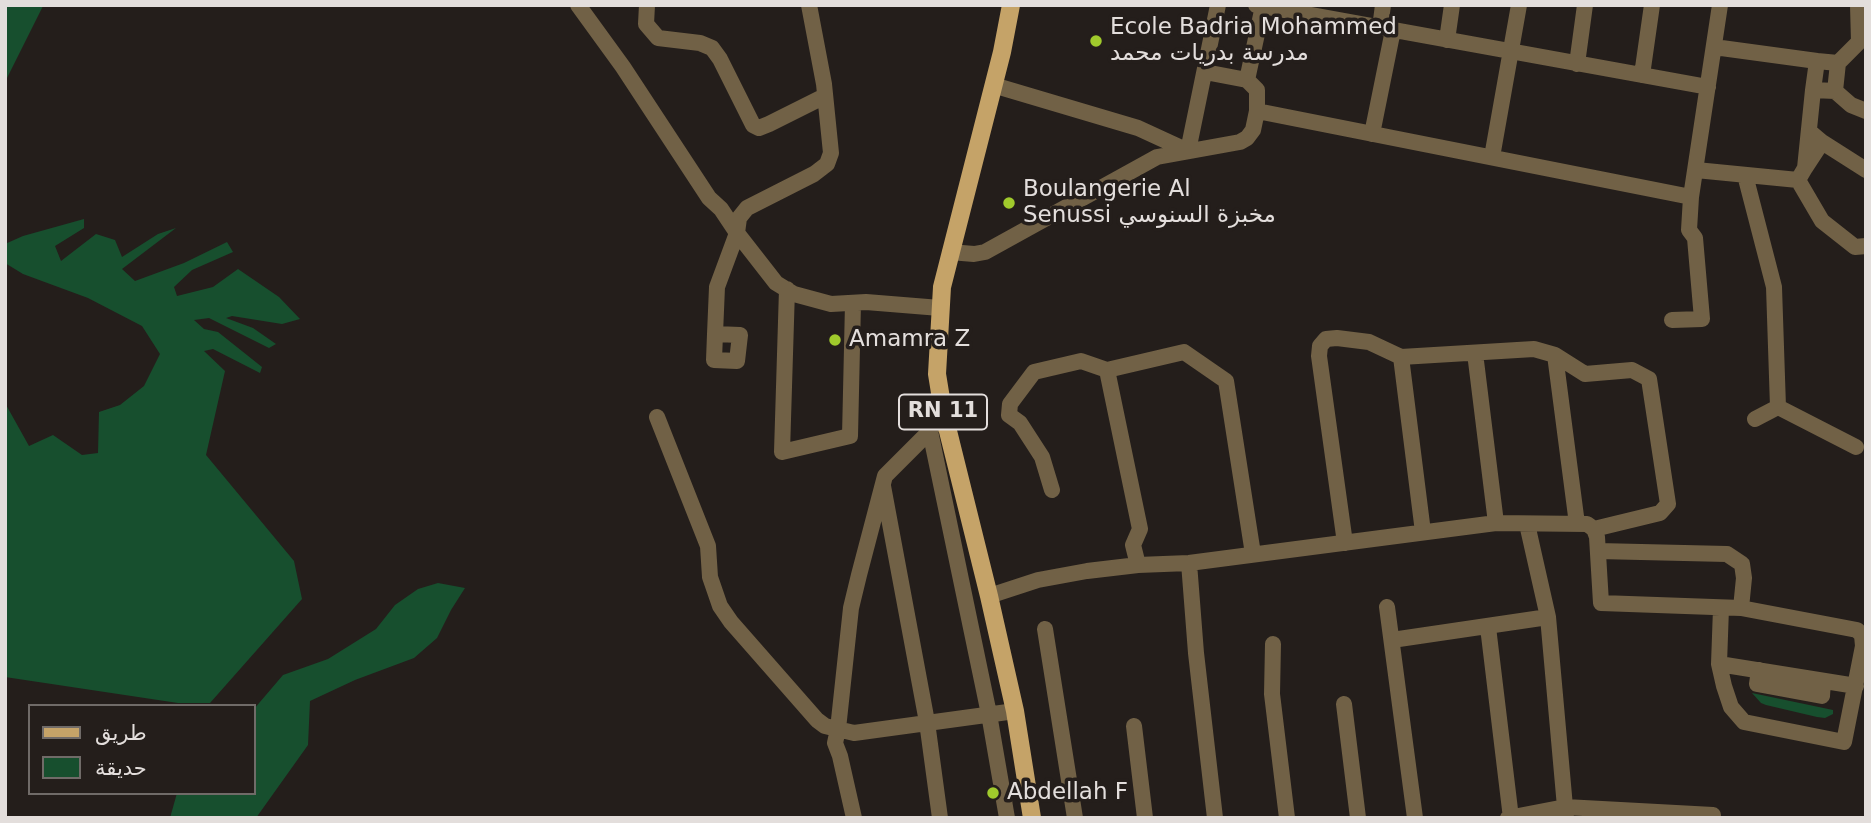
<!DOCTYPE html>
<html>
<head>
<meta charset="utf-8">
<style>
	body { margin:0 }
	#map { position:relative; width:1871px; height:823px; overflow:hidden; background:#241e1b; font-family:"DejaVu Sans",Vazirmatn,sans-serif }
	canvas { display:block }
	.frame { position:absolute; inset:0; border:7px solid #e3dedc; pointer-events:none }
	.legend { position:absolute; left:28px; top:704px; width:228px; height:91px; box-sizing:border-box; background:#241e1b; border:2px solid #706b68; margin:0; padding:9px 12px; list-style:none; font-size:21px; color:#e3dedc }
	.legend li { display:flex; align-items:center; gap:14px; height:35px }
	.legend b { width:35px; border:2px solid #706b68 }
</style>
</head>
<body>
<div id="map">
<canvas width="1871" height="823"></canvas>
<div class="frame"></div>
<ul class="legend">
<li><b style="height:9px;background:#c5a368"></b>طريق</li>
<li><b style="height:19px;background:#174f2e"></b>حديقة</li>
</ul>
</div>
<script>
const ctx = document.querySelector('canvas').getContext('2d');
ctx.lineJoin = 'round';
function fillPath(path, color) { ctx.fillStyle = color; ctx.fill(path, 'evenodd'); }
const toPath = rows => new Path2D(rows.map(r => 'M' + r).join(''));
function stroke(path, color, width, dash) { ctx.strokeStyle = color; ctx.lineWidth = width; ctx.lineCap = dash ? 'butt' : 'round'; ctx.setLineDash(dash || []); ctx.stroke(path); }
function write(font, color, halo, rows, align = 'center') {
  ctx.font = font + ' "DejaVu Sans",Vazirmatn,sans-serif'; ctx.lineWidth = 7; ctx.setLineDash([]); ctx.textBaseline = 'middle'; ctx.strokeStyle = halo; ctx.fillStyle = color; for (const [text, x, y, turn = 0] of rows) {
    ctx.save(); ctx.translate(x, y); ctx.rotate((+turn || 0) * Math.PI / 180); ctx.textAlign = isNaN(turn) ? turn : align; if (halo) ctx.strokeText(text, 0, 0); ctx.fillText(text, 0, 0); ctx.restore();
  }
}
const green = toPath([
	[5,5,43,6,5,82],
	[84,219,84,228,55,246,61,261,96,234,115,240,122,257,158,234,176,228,122,269,135,281,184,263,227,242,233,252,192,270,174,287,177,296,213,287,238,269,279,297,300,319,282,324,232,316,226,318,253,328,276,344,269,348,209,318,194,320,204,329,218,332,262,367,260,373,213,349,204,351,225,371,206,455,294,561,302,599,210,703,178,703,5,677,5,403,29,446,53,435,82,455,98,453,99,412,120,405,144,386,160,354,142,326,88,298,23,274,5,263,5,244,23,236],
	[438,583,465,588,451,610,437,638,414,658,355,680,310,701,308,745,256,818,170,818,177,793,254,793,254,709,283,675,328,659,376,629,395,605,418,589],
	[1752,693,1833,710,1833,714,1825,718,1817,717,1766,705,1761,703]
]);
const minor = toPath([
	[578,5,623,67,709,198,721,209,737,233,717,287,715,334,714,360,737,361,740,335,715,334],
	[647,5,646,24,658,38,700,43,712,48,720,59,753,125,759,128,769,124,825,96],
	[809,5,824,84,831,153,827,164,814,174,747,208,739,218,737,233,776,283,794,294,831,304,866,302,940,308],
	[1256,5,1708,87],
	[1858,5,1859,42],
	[1380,28,1383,5],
	[1447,40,1452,5],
	[1714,47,1817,61,1838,63,1835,91,1813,90,1817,61],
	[1838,63,1866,35],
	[1577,64,1585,5],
	[1205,72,1247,80,1263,6],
	[1642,75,1652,5],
	[1247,80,1257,90,1257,111],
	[993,85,1138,128,1188,151,1218,5],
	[1835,91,1851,105,1866,111],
	[1809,131,1822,142,1805,168,1813,90],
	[1372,134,1393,30],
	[1822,142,1866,170],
	[1492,157,1519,5],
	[1696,170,1798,180,1805,168],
	[1745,175,1774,287,1778,407,1856,447],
	[1798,180,1822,221,1855,247,1866,246],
	[950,252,974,254,985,252,1157,157,1240,142,1247,138,1253,130,1257,111,1691,197,1720,5],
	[787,289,782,452,850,436,853,303],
	[1672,320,1702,319,1695,238,1689,230,1691,197],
	[1475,353,1496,523],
	[1555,355,1577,524],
	[1401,357,1423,532],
	[1107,370,1184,352,1226,381,1253,554],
	[657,417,708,546,710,577,720,606,731,622,817,720,825,726,854,733,1015,711],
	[1755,419,1778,407],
	[930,431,989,714,1007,818],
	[883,486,927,722,940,818],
	[1052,490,1042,457,1020,423,1009,415,1010,404,1034,372,1081,361,1107,370,1140,529,1133,545,1138,565],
	[1527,524,1548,617,1566,818],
	[1345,543,1319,356,1320,346,1326,339,1337,338,1369,342,1401,357,1534,349,1555,355,1585,374,1632,370,1649,379,1668,504,1660,513,1594,529],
	[1598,551,1727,554,1742,564,1744,578,1741,608],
	[1189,563,1196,653,1215,818],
	[989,596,1038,580,1087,571,1138,565,1189,563,1496,523,1587,524,1594,529,1597,537,1601,603,1741,608,1857,630,1862,635,1863,646,1844,742,1744,722,1731,707,1724,686,1719,664,1721,608],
	[1387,607,1415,818],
	[1488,627,1511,818],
	[1045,629,1075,818],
	[1392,640,1548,617],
	[1273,644,1272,694,1287,818],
	[1719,664,1856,686],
	[1759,670,1757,684,1822,696,1823,681],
	[1344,704,1358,818],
	[1134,726,1145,818],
	[854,818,840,756,835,743,838,729,851,608,859,575,885,476,930,431,943,411],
	[1508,818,1565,807,1713,815]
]);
const primary = toPath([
	[1011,5,1002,52,942,287,937,374,943,411,989,596,1015,711,1032,818]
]);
const markers = [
	[1096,41,7,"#a0ca2c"],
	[1009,203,7,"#a0ca2c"],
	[835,340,7,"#a0ca2c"],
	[993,793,7,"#a0ca2c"]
];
const shields = [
	[943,412,88]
];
const shieldNames = [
	["RN 11",943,412]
];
const poiNames = [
	["Ecole Badria Mohammed",1110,28],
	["مدرسة بدريات محمد",1110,54],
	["Boulangerie Al",1023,190],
	["Senussi مخبزة السنوسي",1023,216],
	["Amamra Z",849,340],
	["Abdellah F",1007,793]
];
fillPath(green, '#174f2e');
stroke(minor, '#716146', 16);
stroke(primary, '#c5a368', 18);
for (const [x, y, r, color] of markers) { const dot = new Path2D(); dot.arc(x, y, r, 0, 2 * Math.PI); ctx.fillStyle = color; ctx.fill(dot); stroke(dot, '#241e1b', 2.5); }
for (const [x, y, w] of shields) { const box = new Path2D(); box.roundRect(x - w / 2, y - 17.5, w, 35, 5); ctx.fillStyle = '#241e1b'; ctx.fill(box); stroke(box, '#e3dedc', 2); }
write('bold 21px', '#e3dedc', null, shieldNames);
write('23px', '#e3dedc', '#241e1b', poiNames, 'left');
</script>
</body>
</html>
